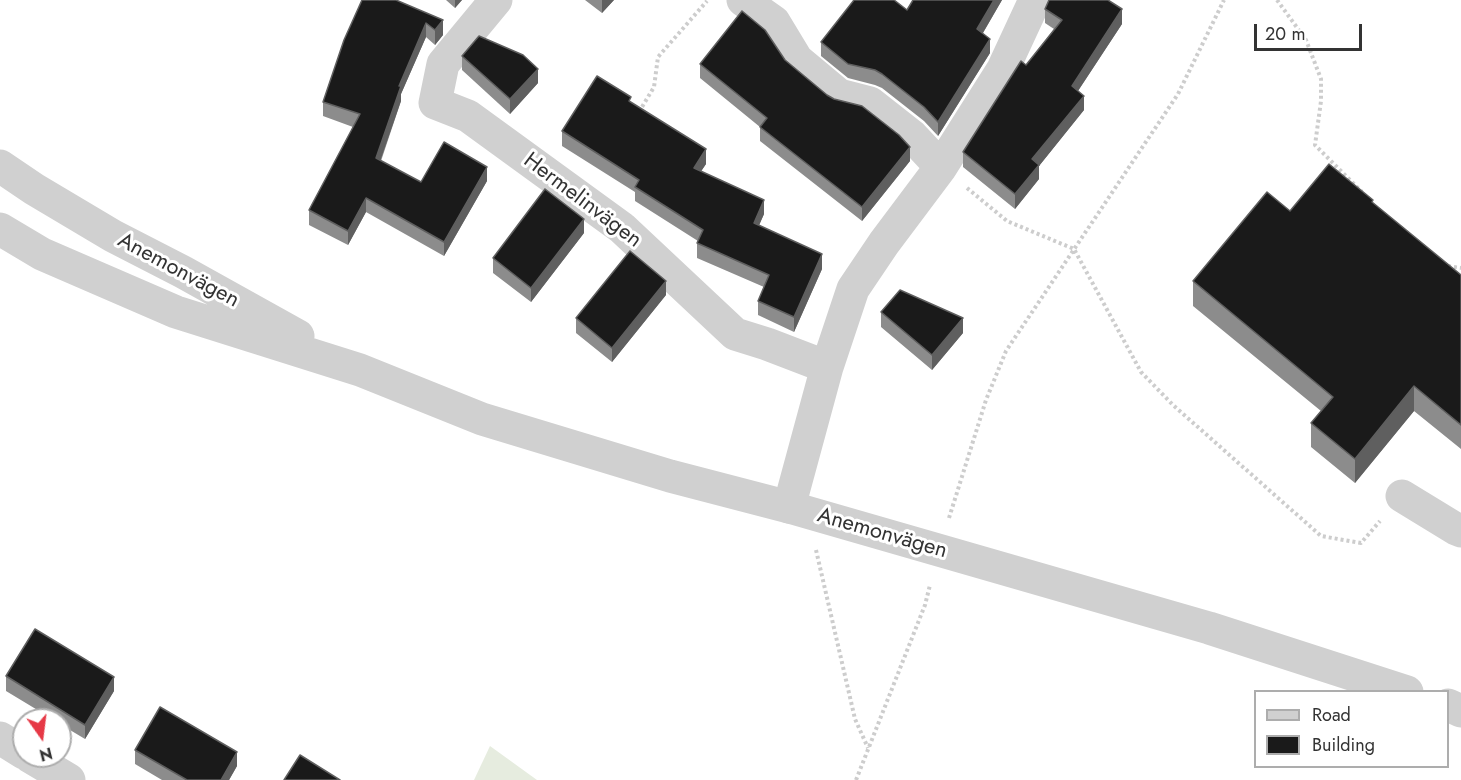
<!DOCTYPE html>
<html>
<head>
<meta charset="utf-8">
<style>
	body { margin:0 }
	#map { position:relative; width:1461px; height:780px; overflow:hidden; background:#fff; font-family:Jost,sans-serif }
	canvas { display:block }
	.legend { position:absolute; left:1254px; top:690px; width:195px; height:78px; box-sizing:border-box; background:#fff; border:2px solid #adadad; margin:0; padding:8px 10px; list-style:none; font-size:18px; color:#333 }
	.legend li { display:flex; align-items:center; gap:12px; height:30px }
	.legend b { width:30px; border:2px solid #adadad }
	.north { position:absolute; left:12px; top:708px; width:60px; height:60px; box-sizing:border-box; background:#fff; border:2px solid #adadad; border-radius:50%; rotate:166deg; font-size:16px; font-weight:700; line-height:24px; text-align:center; color:#333 }
	.north::after { content:''; display:block; margin:auto; width:21px; height:27px; background:#e63946; clip-path:polygon(50% 0,100% 100%,50% 72%,0 100%) }
	.scale { position:absolute; left:1254px; top:24px; width:108px; height:27px; box-sizing:border-box; border:3px solid #333; border-top:0; padding-left:8px; font-size:18px; line-height:21px; white-space:nowrap; color:#333; -webkit-text-stroke:4px #fff; paint-order:stroke }
</style>
</head>
<body>
<div id="map">
<canvas width="1461" height="780"></canvas>
<ul class="legend">
<li><b style="height:8px;background:#d0d0d0"></b>Road</li>
<li><b style="height:16px;background:#1a1a1a"></b>Building</li>
</ul>
<div class="north">N</div>
<div class="scale">20 m</div>
</div>
<script>
const ctx = document.querySelector('canvas').getContext('2d');
ctx.lineJoin = 'round';
function fillPath(path, color) { ctx.fillStyle = color; ctx.fill(path, 'evenodd'); }
const toPath = rows => new Path2D(rows.map(r => 'M' + r).join(''));
function stroke(path, color, width, dash) { ctx.strokeStyle = color; ctx.lineWidth = width; ctx.lineCap = dash ? 'butt' : 'round'; ctx.setLineDash(dash || []); ctx.stroke(path); }
function write(font, color, halo, rows, align = 'center') {
  ctx.font = font + ' Jost,sans-serif'; ctx.lineWidth = 6; ctx.setLineDash([]); ctx.textBaseline = 'middle'; ctx.strokeStyle = halo; ctx.fillStyle = color; for (const [text, x, y, turn = 0] of rows) {
    ctx.save(); ctx.translate(x, y); ctx.rotate((+turn || 0) * Math.PI / 180); ctx.textAlign = isNaN(turn) ? turn : align; if (halo) ctx.strokeText(text, 0, 0); ctx.fillText(text, 0, 0); ctx.restore();
  }
}
const green = toPath([
	[490,746,537,780,474,780]
]);
const path = toPath([
	[1277,0,1306,40,1321,79,1321,101,1315,145,1362,192],
	[639,112,654,87,658,57,707,1],
	[967,188,1007,221,1074,249,1141,372,1173,405,1321,536,1361,543,1380,521],
	[1448,266,1461,268],
	[949,518,986,400,1006,351,1178,94,1224,0],
	[816,550,855,719,868,748],
	[856,780,925,605,930,585]
]);
const minor = toPath([
	[496,0,443,64,435,103,468,116,622,228,735,334,767,344,827,367],
	[743,0,774,22,797,60,839,95,870,103,912,136,941,167],
	[1402,496,1456,529,1461,531],
	[789,507,827,367,853,289,884,243,941,167,1003,69,1035,0],
	[0,738,24,753],
	[29,756,69,780]
]);
const tertiary = toPath([
	[0,166,34,189,113,236,183,272,298,336],
	[0,229,42,254,176,312,360,370,482,419,670,476,789,507,1209,628,1407,692],
	[1448,705,1461,711]
]);
const wall = toPath([
	[396,0,443,35,435,45,426,37,401,94,401,101,381,161,421,182,487,181,444,256,366,212,348,245,309,225,309,210,353,127,323,116,323,102],
	[446,0,462,0,455,8],
	[585,0,614,0,602,13],
	[913,0,1002,0,983,33,990,53,938,136,924,121,882,88,875,85,848,78,821,56,821,42,907,10],
	[1045,9,1122,24,1078,91,1084,110,1039,166,1039,179,1015,209,963,167,963,152,1026,65,1054,29,1045,23],
	[462,56,538,83,510,114,462,70],
	[785,60,827,95,910,161,862,221,760,141,760,127,700,78,700,64],
	[631,102,706,164,701,171,764,214,759,225,822,269,794,332,758,315,758,301,764,287,697,258,697,243,698,241,635,201,635,192,562,146,562,131],
	[1373,203,1461,275,1461,449,1414,411,1355,483,1311,447,1311,423,1321,411,1193,306,1193,281,1290,211],
	[584,233,531,302,493,273,493,258],
	[666,295,612,362,576,333,576,318],
	[881,312,963,333,932,370,881,327],
	[6,676,114,691,85,739,60,724,60,720,54,720,6,691],
	[135,750,237,766,229,780,162,780,135,764]
]);
const shadedWall = toPath([
	[455,0,462,0,455,8],
	[602,0,614,0,602,13],
	[994,0,1002,0,977,43,977,29],
	[1122,9,1122,24,1072,100,1072,86],
	[443,20,443,35,435,45,435,30],
	[426,23,426,37,401,94,401,101,376,173,376,158,399,86],
	[990,39,990,53,938,136,938,122],
	[538,69,538,83,510,114,510,99],
	[1084,96,1084,110,1039,166,1039,179,1015,209,1015,194,1032,159],
	[910,147,910,161,862,221,862,207],
	[706,149,706,164,694,182,694,168],
	[487,167,487,181,444,256,444,242],
	[366,198,366,212,348,245,348,231],
	[764,200,764,214,754,237,754,223],
	[584,219,584,233,531,302,531,288],
	[822,254,822,269,794,332,794,317],
	[666,281,666,295,612,362,612,348],
	[963,318,963,333,932,370,932,355],
	[1414,386,1414,411,1355,483,1355,459],
	[114,677,114,691,85,739,85,725],
	[237,752,237,766,229,780,221,780]
]);
const building = toPath([
	[362,0,396,0,443,20,435,30,426,23,399,86,401,86,376,158,421,182,444,142,487,167,444,242,366,198,348,231,309,210,360,114,323,102,344,40,362,0],
	[854,0,894,0,907,10,913,0,994,0,977,29,990,39,938,122,924,107,882,74,875,70,848,64,821,42,854,0],
	[1049,0,1108,0,1122,9,1072,86,1084,96,1032,159,1039,165,1015,194,963,152,1021,61,1026,65,1062,20,1045,9,1049,0],
	[742,11,765,30,785,60,827,95,834,99,862,106,899,135,910,147,862,207,760,127,767,118,700,64,742,11],
	[479,36,523,55,538,69,510,99,462,56,479,36],
	[597,76,631,97,629,101,706,149,694,168,764,200,754,223,822,254,794,317,758,301,769,275,697,243,703,230,635,187,639,180,562,131,597,76],
	[1329,164,1373,200,1372,202,1461,275,1461,425,1414,386,1355,459,1311,423,1333,397,1193,281,1267,192,1290,211,1329,164],
	[545,189,584,219,531,288,493,258,545,189],
	[630,251,666,281,612,348,576,318,630,251],
	[900,290,963,318,932,355,881,312,900,290],
	[35,629,114,677,85,725,6,676,35,629],
	[160,707,237,752,221,780,187,780,135,750,160,707],
	[300,755,340,780,284,780,300,755]
]);
const streetNames = [
	["Hermelinvägen",582,201,37],
	["Anemonvägen",178,271,28],
	["Anemonvägen",882,534,16]
];
fillPath(green, '#e6ecdf');
stroke(path, '#cdcdcd', 4, [3, 3]);
stroke(minor, '#d0d0d0', 33);
stroke(tertiary, '#d0d0d0', 33);
fillPath(wall, '#8c8c8c');
fillPath(shadedWall, '#5f5f5f');
fillPath(building, '#1a1a1a');
stroke(building, '#5f5f5f', 1.5);
write('22px', '#333', '#fff', streetNames);
</script>
</body>
</html>
